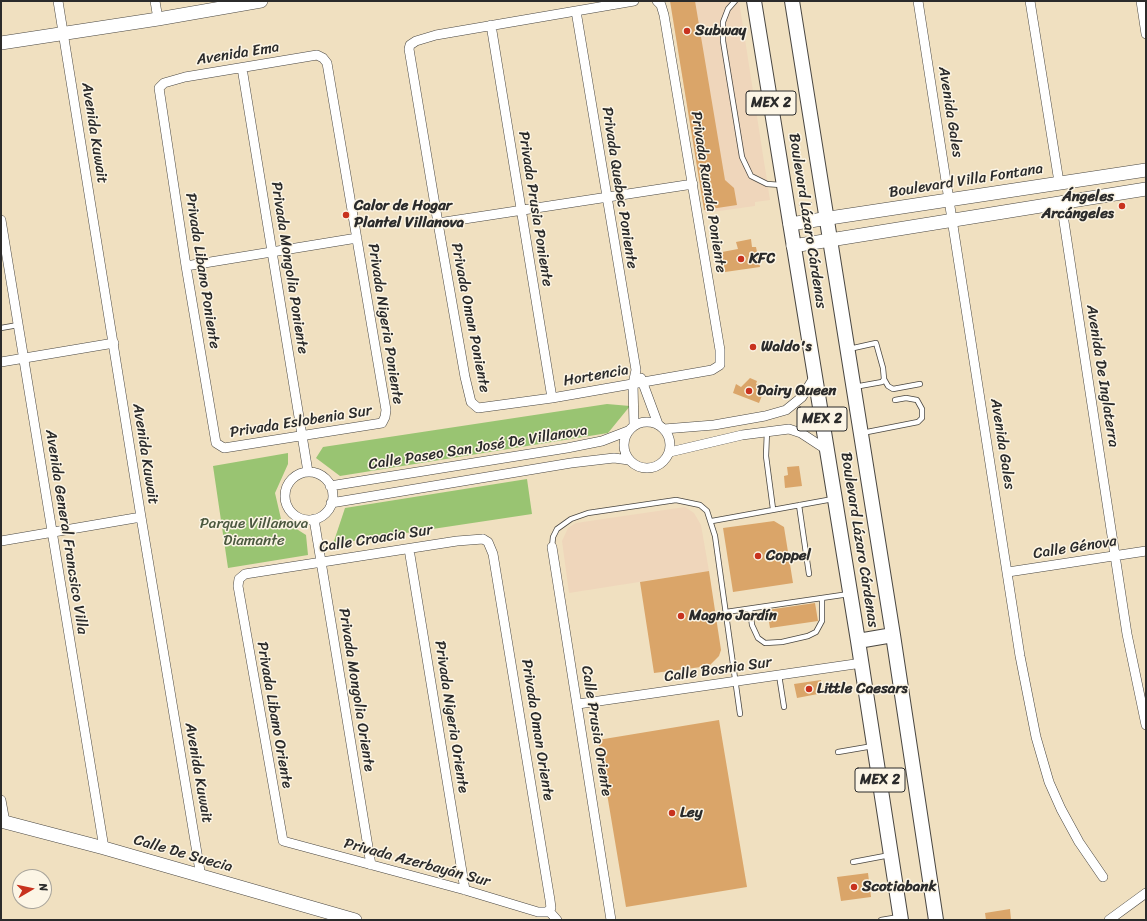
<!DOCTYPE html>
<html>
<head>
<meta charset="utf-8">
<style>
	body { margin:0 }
	#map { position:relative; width:1147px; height:921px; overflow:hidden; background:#f0e0c0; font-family:Sriracha,sans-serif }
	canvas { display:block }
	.frame { position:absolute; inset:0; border:2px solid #2b2b2b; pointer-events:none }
	.north { position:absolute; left:12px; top:869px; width:40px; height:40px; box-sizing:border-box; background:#fcf5e5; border:1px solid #a8a49b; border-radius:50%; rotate:81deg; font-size:11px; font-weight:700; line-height:16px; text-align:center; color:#2b2b2b }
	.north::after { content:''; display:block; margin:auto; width:14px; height:18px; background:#c8321e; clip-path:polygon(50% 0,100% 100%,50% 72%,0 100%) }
</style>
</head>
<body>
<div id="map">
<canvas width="1147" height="921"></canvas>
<div class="frame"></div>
<div class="north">N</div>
</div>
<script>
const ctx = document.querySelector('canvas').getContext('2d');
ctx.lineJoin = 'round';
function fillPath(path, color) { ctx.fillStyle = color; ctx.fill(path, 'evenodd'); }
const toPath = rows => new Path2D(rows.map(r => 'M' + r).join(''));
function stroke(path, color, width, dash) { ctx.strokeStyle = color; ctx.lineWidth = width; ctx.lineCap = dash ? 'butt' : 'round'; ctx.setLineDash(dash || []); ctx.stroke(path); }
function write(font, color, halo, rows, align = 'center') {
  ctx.font = font + ' Sriracha,sans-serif'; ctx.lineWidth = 3; ctx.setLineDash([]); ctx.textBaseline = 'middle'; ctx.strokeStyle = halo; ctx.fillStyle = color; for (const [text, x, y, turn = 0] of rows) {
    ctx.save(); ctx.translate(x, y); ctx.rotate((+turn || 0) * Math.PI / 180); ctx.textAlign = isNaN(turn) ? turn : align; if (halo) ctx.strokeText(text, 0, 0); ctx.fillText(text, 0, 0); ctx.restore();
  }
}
const built = toPath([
	[670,1,739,1,770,200,755,202,755,206,705,213],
	[685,507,694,513,701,525,709,571,569,593,562,541,568,528,576,523]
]);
const green = toPath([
	[607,404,630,406,608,433,340,476,316,458,323,447],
	[288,453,288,464,275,493,281,519,306,535,308,555,228,568,213,466],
	[527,479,532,514,333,544,345,508]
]);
const building = toPath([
	[670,1,695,1,725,180,734,188,737,205,704,210],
	[751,239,752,247,756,247,760,267,725,272,722,252,738,249,736,242],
	[750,378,757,381,756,384,765,388,759,403,733,393,736,384,741,387],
	[799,466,802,486,785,488,784,476,788,475,787,467],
	[774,521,784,527,793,583,733,592,723,528],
	[709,571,721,650,719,656,709,666,654,673,640,582],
	[815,603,818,621,770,628,767,610],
	[821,680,823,693,797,698,794,684],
	[719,720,747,887,626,907,598,740],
	[868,873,871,897,841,901,837,877],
	[1010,909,1011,920,986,920,985,913]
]);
const path = toPath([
	[799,205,812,203]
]);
const lane = toPath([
	[735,1,728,9,723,22,723,41,742,157,751,176,767,184,781,185],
	[1,328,18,325],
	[849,349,876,343,883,368,884,379,882,382,854,387],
	[884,379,888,386,893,389,920,384],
	[767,431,766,456,773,509],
	[862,433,918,422,922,418,922,409,917,400,906,398,895,400],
	[799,505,809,574],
	[712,521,833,499],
	[552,547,553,537,557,529,571,519,588,513,676,500,700,505,707,511,715,536,740,714],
	[750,609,752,625,758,638,765,643,782,642,808,636,816,632,822,621,822,598],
	[726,612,849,594],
	[779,675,784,707],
	[838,752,873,746],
	[853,862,890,855],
	[881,920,899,917]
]);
const street = toPath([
	[58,1,141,517,201,877],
	[155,1,158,19],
	[634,1,436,35,416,41,410,45,409,49,438,223,465,377,471,402,478,408,552,398,712,370,720,365,720,350,664,15,661,5,657,1],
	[918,1,1020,656,1036,737,1049,782,1061,809,1079,842,1103,877],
	[1030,1,1059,182],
	[1141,1,1146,34],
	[576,11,636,370,633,384,634,426],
	[491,25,552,398],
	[317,55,323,58,327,63,386,410,385,417,382,423,224,448,216,443,186,266,159,88,164,83,185,77,317,55],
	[242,68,308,472],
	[1061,202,1127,634,1146,725],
	[1,220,104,848],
	[438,223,693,184],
	[186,266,357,238],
	[1,362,114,343],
	[641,378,658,424],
	'624 445a23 23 0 1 1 46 0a23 23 0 1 1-46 0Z',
	[664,429,714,425,765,416,786,410,802,397,815,376],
	[670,452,742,435,789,429,801,433,827,450],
	'285 496a24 24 0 1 1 48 0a24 24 0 1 1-48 0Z',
	[330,486,567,448,602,441,628,431],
	[331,503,571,463,614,458,629,460],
	[314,519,371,865],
	[483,539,488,542,493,554,550,900,551,908,547,912,538,912,465,890,283,841,238,586,239,579,245,574,457,541,483,539],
	[1,541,141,517],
	[552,547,611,920],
	[409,549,465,890],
	[1008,572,1146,551],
	[578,704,862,663],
	[1,800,5,822],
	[549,911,557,920],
	[1109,920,1146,893]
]);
const secondary = toPath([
	[1,43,158,19,261,1],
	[790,224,1146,170],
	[793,246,1146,189],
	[1,821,104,848,355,920]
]);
const primary = toPath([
	[754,1,858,641,901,920],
	[792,1,893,635,936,920],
	[858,641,893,635]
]);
const markers = [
	[687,31,4,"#c8321e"],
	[1122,206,4,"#c8321e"],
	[346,215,4,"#c8321e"],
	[741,259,4,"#c8321e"],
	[753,347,4,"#c8321e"],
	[749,391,4,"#c8321e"],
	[758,556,4,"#c8321e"],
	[681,616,4,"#c8321e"],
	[809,689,4,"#c8321e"],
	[672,813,4,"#c8321e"],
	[854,887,4,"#c8321e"]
];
const shields = [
	[771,103,50],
	[822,419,50],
	[880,780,50]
];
const shieldNames = [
	["MEX 2",771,103],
	["MEX 2",822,419],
	["MEX 2",880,780]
];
const poiNames = [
	["Subway",695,31],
	["Ángeles",1114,197,"right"],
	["Arcángeles",1114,214,"right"],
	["Calor de Hogar",354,206],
	["Plantel Villanova",354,223],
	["KFC",749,259],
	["Waldo's",761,347],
	["Dairy Queen",757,391],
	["Coppel",766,556],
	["Magno Jardín",689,616],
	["Little Caesars",817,689],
	["Ley",680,813],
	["Scotiabank",862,887]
];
const streetNames = [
	["Avenida Ema",238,54,-9],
	["Avenida Gales",950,112,81],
	["Avenida Kuwait",94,133,81],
	["Boulevard Villa Fontana",966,181,-9],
	["Privada Quebec Poniente",619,188,81],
	["Privada Ruanda Poniente",708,192,81],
	["Privada Prusia Poniente",535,209,81],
	["Boulevard Lázaro Cárdenas",807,221,81],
	["Privada Mongolia Poniente",289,268,81],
	["Privada Libano Poniente",202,271,81],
	["Privada Oman Poniente",470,318,79],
	["Privada Nigeria Poniente",385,324,81],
	["Hortencia",596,376,-10],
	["Avenida De Inglaterra",1102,376,81],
	["Privada Eslobenia Sur",301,422,-9],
	["Avenida Gales",1002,444,81],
	["Calle Paseo San José De Villanova",478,448,-9],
	["Avenida Kuwait",145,454,81],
	["Avenida General Francsico Villa",66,532,81],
	["Calle Croacia Sur",376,539,-9],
	["Boulevard Lázaro Cárdenas",859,540,81],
	["Calle Génova",1075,548,-9],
	["Calle Bosnia Sur",718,670,-8],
	["Privada Mongolia Oriente",356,690,81],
	["Privada Libano Oriente",274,715,80],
	["Privada Nigeria Oriente",451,717,81],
	["Privada Oman Oriente",537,730,81],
	["Calle Prusia Oriente",596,731,81],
	["Avenida Kuwait",198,773,80],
	["Calle De Suecia",183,854,16],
	["Privada Azerbayán Sur",417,863,15]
];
const parkNames = [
	["Parque Villanova",254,524],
	["Diamante",254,541]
];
fillPath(built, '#efd6bb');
fillPath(green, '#99c472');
fillPath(building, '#daa569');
stroke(lane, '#494641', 6);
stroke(street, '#494641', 10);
stroke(secondary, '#494641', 14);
stroke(primary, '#494641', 16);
stroke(path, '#494641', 2, [1, 3]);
stroke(lane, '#fff', 4.5);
stroke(street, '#fff', 9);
stroke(secondary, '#fff', 13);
stroke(primary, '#fff', 14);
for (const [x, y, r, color] of markers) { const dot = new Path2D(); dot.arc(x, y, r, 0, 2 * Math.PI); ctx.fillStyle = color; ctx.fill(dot); stroke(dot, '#fcf5e5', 1.5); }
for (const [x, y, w] of shields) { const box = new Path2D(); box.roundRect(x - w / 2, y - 12, w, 24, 3); ctx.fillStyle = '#fcf5e5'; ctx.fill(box); stroke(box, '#2b2b2b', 1); }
write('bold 14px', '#2b2b2b', null, shieldNames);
write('bold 15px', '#2b2b2b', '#fcf5e5', poiNames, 'left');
write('15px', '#2b2b2b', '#fcf5e5', streetNames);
write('15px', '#4c5940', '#fcf5e5', parkNames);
</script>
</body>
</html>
